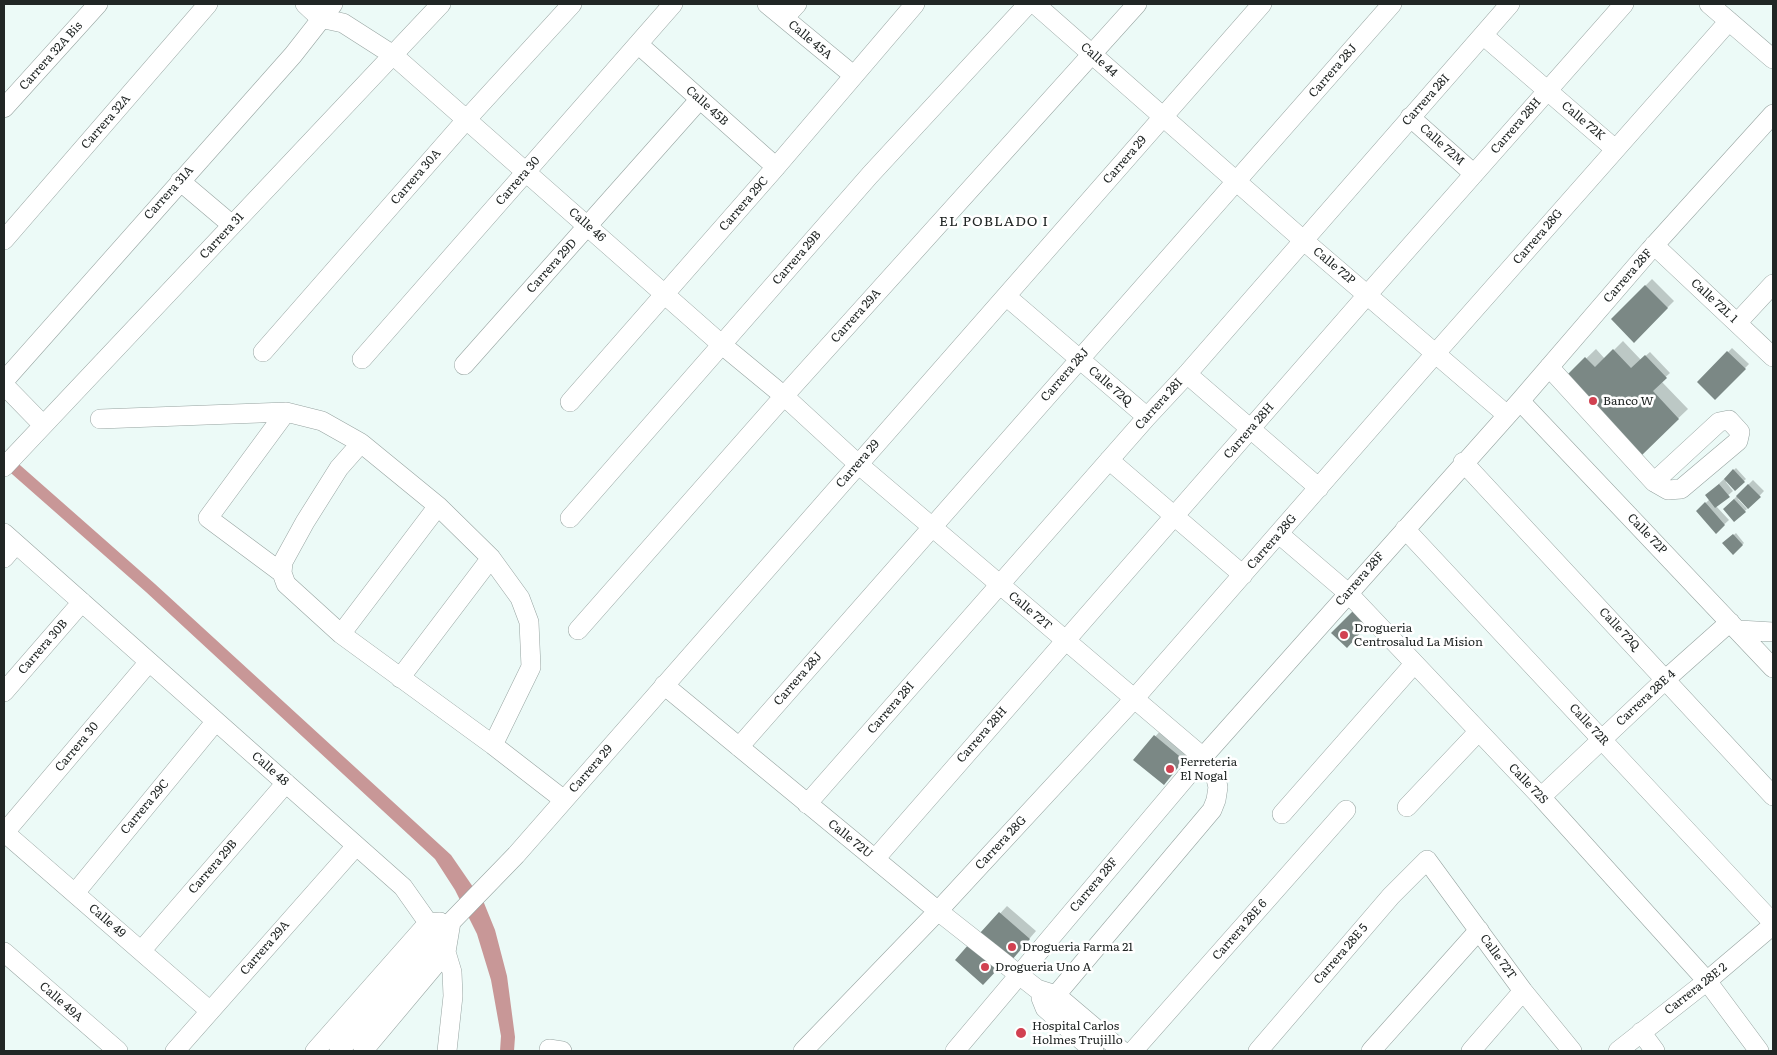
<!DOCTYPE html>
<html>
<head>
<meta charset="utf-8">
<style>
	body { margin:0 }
	#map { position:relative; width:1777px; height:1055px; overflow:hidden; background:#ecfaf7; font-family:Literata,serif }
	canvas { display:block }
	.frame { position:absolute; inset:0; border:5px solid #212625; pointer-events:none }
</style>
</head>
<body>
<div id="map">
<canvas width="1777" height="1055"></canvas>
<div class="frame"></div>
</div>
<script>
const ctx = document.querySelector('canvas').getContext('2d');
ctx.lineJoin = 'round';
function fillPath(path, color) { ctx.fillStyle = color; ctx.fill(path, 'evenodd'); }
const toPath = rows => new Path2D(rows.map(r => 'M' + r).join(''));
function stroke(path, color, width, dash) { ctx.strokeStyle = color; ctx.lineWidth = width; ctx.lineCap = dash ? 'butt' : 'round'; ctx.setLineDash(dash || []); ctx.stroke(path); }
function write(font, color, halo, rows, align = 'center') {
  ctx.font = font + ' Literata,serif'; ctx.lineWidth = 5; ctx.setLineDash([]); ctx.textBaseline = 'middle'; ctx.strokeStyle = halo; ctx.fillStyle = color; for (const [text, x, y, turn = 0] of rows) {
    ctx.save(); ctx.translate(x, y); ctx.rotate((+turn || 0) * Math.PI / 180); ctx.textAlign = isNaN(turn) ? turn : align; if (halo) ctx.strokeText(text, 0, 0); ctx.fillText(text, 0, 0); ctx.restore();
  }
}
const water = toPath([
	[4,451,155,584,451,855,484,903,495,930,507,976,515,1037,514,1051,500,1051,501,1036,491,980,477,934,455,890,435,859,146,592,4,467]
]);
const shadow = toPath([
	[1652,279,1674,301,1634,341,1613,319],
	[1623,341,1641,360,1650,352,1670,373,1661,381,1688,409,1641,454,1565,379,1596,349,1605,359],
	[1732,348,1749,364,1715,399,1699,382],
	[1736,468,1746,479,1735,489,1727,480,1726,482,1733,491,1716,506,1729,520,1716,532,1697,511,1710,499,1711,491],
	[1753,480,1764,491,1749,507,1739,498,1738,499,1747,509,1734,521,1724,509],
	[1736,533,1744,543,1733,553,1724,544],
	[1162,729,1190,753,1170,777,1135,759],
	[1007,906,1036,931,1018,952,982,933]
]);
const building = toPath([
	[1645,285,1668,308,1634,343,1611,319],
	[1613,349,1631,368,1645,355,1667,378,1653,391,1679,419,1641,456,1563,379,1585,357,1595,367],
	[1727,351,1746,369,1715,400,1697,382],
	[1733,469,1745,482,1735,491,1724,479],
	[1719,484,1730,497,1715,508,1705,495],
	[1748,484,1761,497,1748,509,1736,496],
	[1734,499,1746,512,1734,522,1723,509],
	[1705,502,1725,525,1716,534,1696,511],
	[1733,534,1743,545,1733,555,1722,543],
	[1357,607,1371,621,1347,648,1331,633],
	[1154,735,1184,760,1164,785,1133,760],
	[999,912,1030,939,1011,961,980,933],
	[969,944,998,969,983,985,955,960]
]);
const minor = toPath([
	[305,4,320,18,343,23,393,55,721,344,784,396,858,464,1203,757,1215,775,1218,787,1216,800,1212,810,1045,1008],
	[767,4,853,75],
	[1035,4,1303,240,1507,415],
	[1709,4,1773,59],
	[784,18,797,4],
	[1483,35,1615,149],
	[638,44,776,167],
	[4,108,98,4],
	[1410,117,1474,174],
	[180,181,232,225],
	[4,240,208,4],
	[1654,245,1773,357],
	[1006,296,1147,417],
	[1737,323,1773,284],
	[263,352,466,120,572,4],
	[362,359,673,4],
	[464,365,700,99],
	[1549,367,1654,482,1668,490,1681,489,1738,441,1740,432,1729,420,1719,422,1654,482],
	[1187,374,1319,488],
	[4,381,293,55,333,4],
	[4,385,43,425],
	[1520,401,1773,668],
	[570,402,776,167,915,4],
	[100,419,286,412,322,421,361,443],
	[1109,460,1243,575],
	[1463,462,1773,796],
	[4,467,441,4],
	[570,518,870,175,1028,4],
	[1405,529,1773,923],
	[4,533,403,887,439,938,446,952,452,972,453,996,447,1051],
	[1279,534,1348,593,1541,797,1707,981,1759,1051],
	[4,558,16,544],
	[282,573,208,518,286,412],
	[578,630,784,396,1137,4],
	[1739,630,1773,632],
	[341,634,438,506],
	[400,678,491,558],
	[664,685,938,911,1037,989,1056,995,1122,1051],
	[4,692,82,602],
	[493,745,531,667,529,622,520,598,491,558,438,506,361,443,339,468,305,522,283,562,282,573,286,584,341,634,493,745,564,800],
	[739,747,1392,4],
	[1541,797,1666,679,1730,622],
	[807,804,1147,417,1187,374,1510,4],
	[1407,807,1478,732],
	[1282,814,1414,664],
	[4,832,210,1011],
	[5,832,149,662],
	[875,859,1368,294,1624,4],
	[75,893,216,721],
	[141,951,286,783],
	[4,952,118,1051],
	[1041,998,1045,1008,1094,1051],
	[1641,1032,1655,1051],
	[175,1051,356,846],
	[315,1051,428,923,440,922],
	[339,1051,439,938],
	[363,1051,446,952,451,922,516,855,1262,4],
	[549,1051,549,1049,562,1051],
	[803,1051,938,911,1134,699,1435,354,1729,21],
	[955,1051,1203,757,1520,401,1650,250,1773,114],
	[1133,1051,1346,810],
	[1258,1051,1391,896,1427,860,1523,991,1572,1051],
	[1371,1051,1479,930],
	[1471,1051,1523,991],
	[1618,1051,1707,981,1773,925]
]);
const markers = [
	[1593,401,5,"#d14151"],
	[1344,635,5,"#d14151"],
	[1170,769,5,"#d14151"],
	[1012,947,5,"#d14151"],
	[985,967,5,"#d14151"],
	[1021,1033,6,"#d14151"]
];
const streetNames = [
	["Calle 45A",810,40,40],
	["Carrera 32A Bis",51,56,-48],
	["Calle 44",1099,60,42],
	["Carrera 28J",1333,71,-49],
	["Carrera 28I",1426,100,-48],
	["Calle 45B",707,106,42],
	["Calle 72K",1583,121,40],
	["Carrera 32A",106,122,-49],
	["Carrera 28H",1516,126,-49],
	["Calle 72M",1442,145,42],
	["Carrera 29",1125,160,-49],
	["Carrera 30A",416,177,-49],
	["Carrera 30",518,181,-49],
	["Carrera 31A",169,193,-48],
	["Carrera 29C",744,204,-49],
	["Calle 46",587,225,41],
	["Carrera 31",222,236,-47],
	["Carrera 28G",1538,237,-49],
	["Carrera 29B",797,258,-49],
	["Carrera 29D",552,266,-48],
	["Calle 72P",1334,266,40],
	["Carrera 28F",1628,276,-49],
	["Calle 72L 1",1714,301,43],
	["Carrera 29A",856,316,-48],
	["Carrera 28J",1065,375,-49],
	["Calle 72Q",1110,386,41],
	["Carrera 28I",1159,404,-48],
	["Carrera 28H",1249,431,-49],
	["Carrera 29",858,464,-49],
	["Calle 72P",1647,534,46],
	["Carrera 28G",1272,542,-49],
	["Carrera 28F",1360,579,-49],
	["Calle 72T",1030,611,40],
	["Calle 72Q",1619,629,47],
	["Carrera 30B",43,647,-49],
	["Carrera 28J",798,679,-49],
	["Carrera 28E 4",1646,698,-43],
	["Carrera 28I",891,708,-49],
	["Calle 72R",1589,725,47],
	["Carrera 28H",982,735,-49],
	["Carrera 30",77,747,-50],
	["Calle 48",270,769,41],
	["Carrera 29",591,769,-49],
	["Calle 72S",1528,784,46],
	["Carrera 29C",145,807,-50],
	["Calle 72U",850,839,39],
	["Carrera 28G",1001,843,-47],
	["Carrera 29B",213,867,-49],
	["Carrera 28F",1094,885,-50],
	["Calle 49",107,921,41],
	["Carrera 28E 6",1240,930,-49],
	["Carrera 29A",265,948,-49],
	["Carrera 28E 5",1341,954,-49],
	["Calle 72T",1498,957,54],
	["Carrera 28E 2",1696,989,-38],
	["Calle 49A",61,1002,41]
];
const poiNames = [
	["Banco W",1603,401],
	["Drogueria",1354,628],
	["Centrosalud La Mision",1354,642],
	["Ferreteria",1180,762],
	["El Nogal",1180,776],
	["Drogueria Farma 21",1022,947],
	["Drogueria Uno A",995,967],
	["Hospital Carlos",1032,1026],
	["Holmes Trujillo",1032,1040]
];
const neighbourhoodNames = [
	["EL POBLADO I",994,222]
];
fillPath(water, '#c89797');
fillPath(shadow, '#0003');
fillPath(building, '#7b8885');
stroke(minor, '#96a3a0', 20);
stroke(minor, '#fff', 19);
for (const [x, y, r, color] of markers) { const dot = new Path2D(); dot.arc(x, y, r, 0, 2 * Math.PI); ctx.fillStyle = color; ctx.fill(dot); stroke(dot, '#fff', 2); }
write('12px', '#212625', '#fff', streetNames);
write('12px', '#212625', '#fff', poiNames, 'left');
ctx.letterSpacing = '1px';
write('14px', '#212625', '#fff', neighbourhoodNames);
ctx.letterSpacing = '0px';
</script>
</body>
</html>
